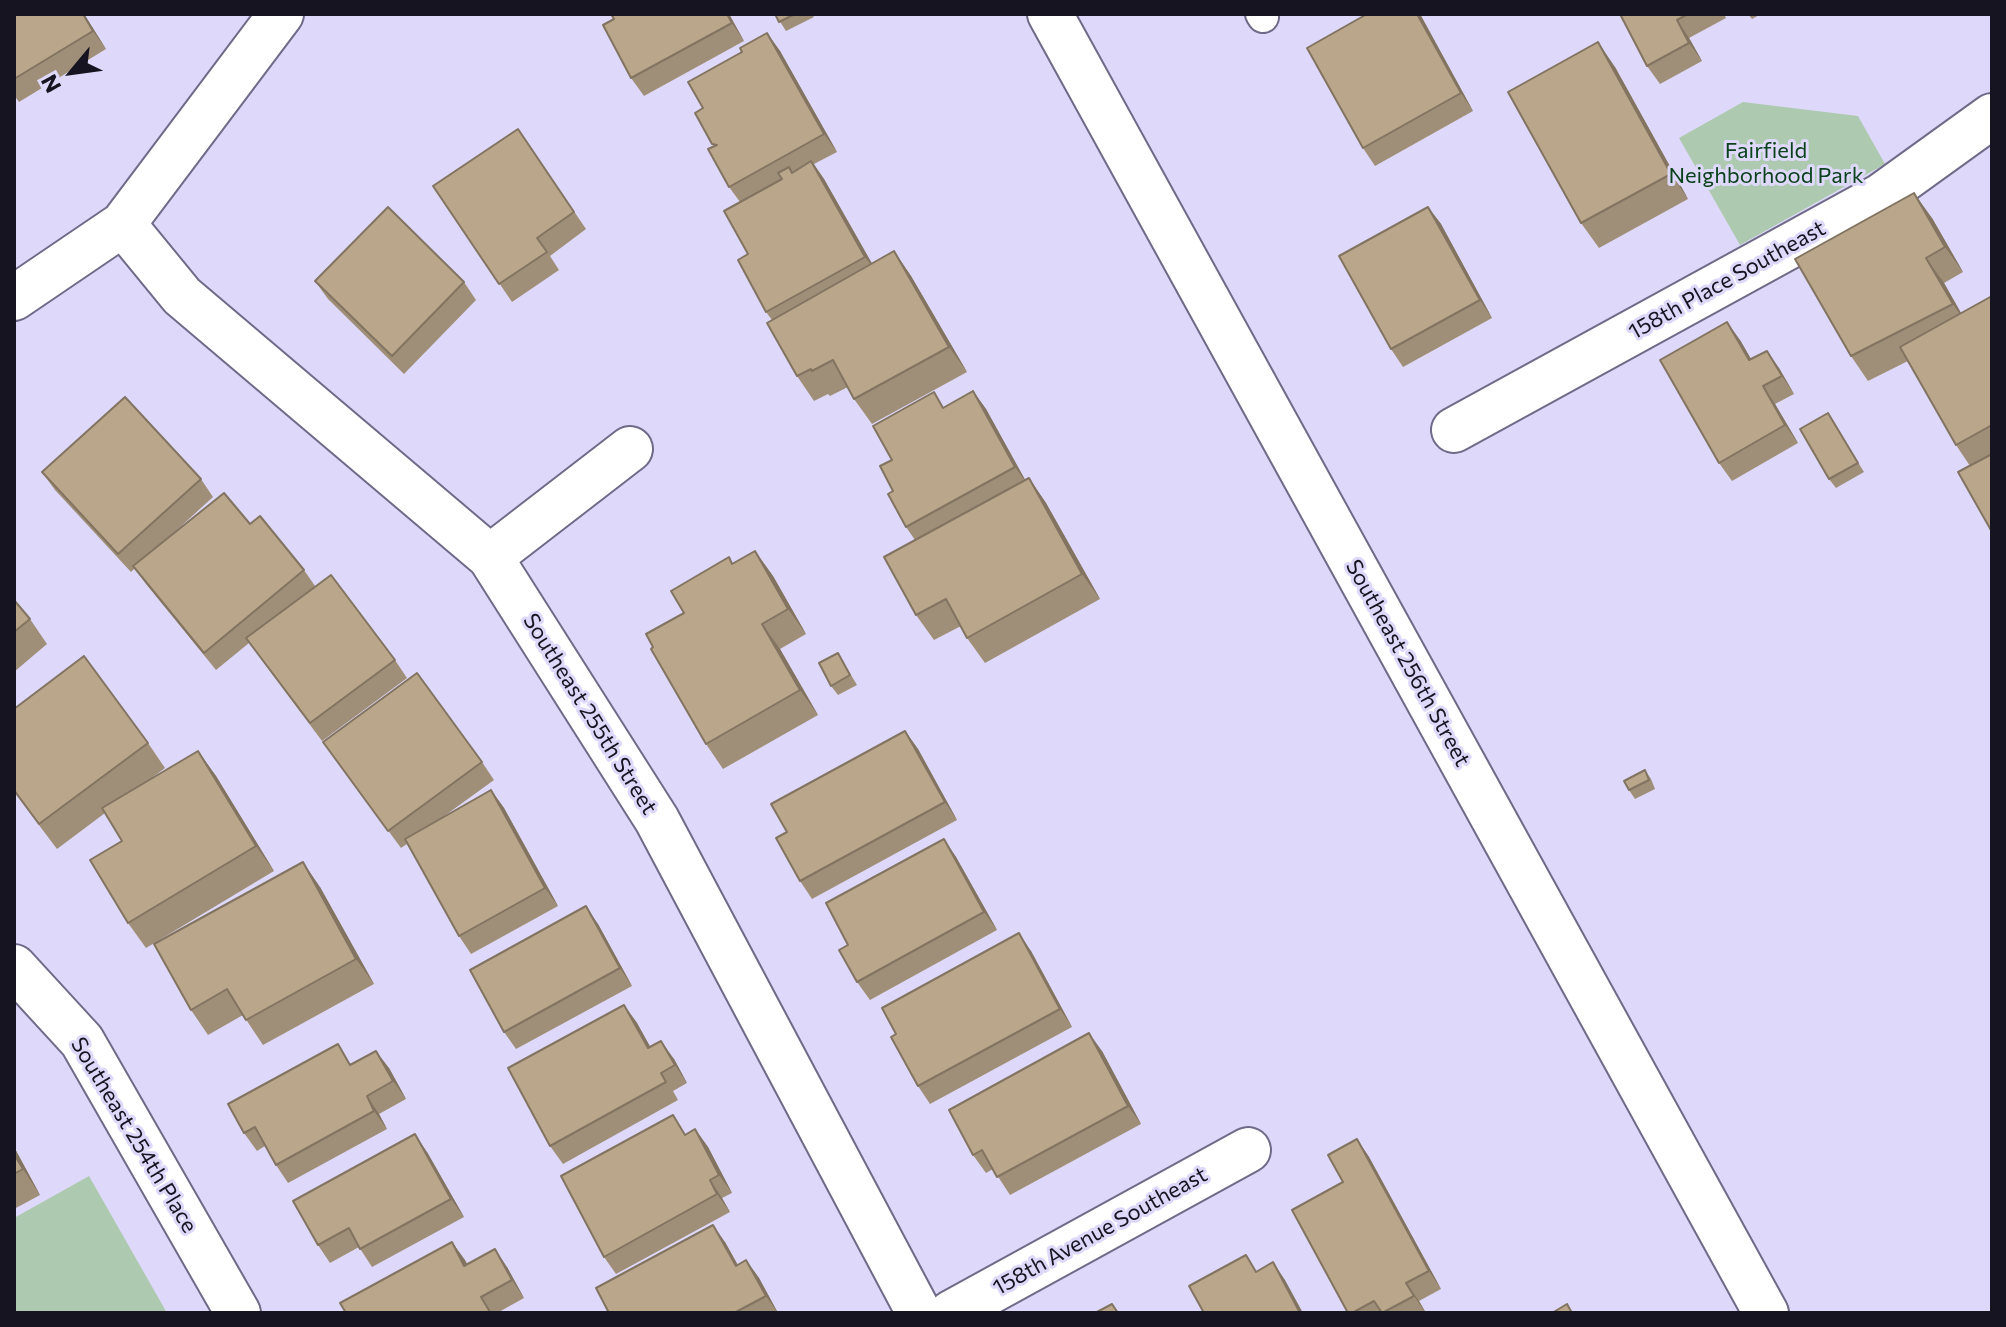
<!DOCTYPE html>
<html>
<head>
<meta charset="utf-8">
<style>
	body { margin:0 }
	#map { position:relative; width:2006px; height:1327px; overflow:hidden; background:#ded9fa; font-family:Commissioner,sans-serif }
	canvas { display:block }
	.frame { position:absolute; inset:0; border:16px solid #161420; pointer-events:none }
	.north { position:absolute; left:32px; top:32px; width:80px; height:80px; -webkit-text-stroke:6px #ded9fa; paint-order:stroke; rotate:241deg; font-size:22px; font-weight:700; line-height:32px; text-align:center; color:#161420 }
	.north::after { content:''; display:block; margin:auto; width:28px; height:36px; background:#161420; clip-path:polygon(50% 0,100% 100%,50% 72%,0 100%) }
</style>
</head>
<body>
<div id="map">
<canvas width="2006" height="1327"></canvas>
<div class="frame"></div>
<div class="north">N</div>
</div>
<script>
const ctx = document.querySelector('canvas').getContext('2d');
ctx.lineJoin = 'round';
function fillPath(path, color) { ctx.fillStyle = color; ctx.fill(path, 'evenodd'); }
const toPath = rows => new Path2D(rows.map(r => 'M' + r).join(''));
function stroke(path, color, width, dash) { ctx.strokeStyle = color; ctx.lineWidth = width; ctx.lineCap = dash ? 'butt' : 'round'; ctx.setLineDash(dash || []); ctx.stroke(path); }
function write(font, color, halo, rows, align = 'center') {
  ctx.font = font + ' Commissioner,sans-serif'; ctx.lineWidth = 6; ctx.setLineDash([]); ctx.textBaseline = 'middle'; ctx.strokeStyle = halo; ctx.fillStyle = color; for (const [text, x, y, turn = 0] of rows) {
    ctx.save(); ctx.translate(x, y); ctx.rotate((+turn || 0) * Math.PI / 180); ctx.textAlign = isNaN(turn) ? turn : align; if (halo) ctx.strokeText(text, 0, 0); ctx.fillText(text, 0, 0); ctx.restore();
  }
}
const green = toPath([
	[1743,102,1858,116,1885,164,1740,245,1679,138],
	[89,1176,167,1313,14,1313,14,1218]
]);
const service = toPath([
	[1261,14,1263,17]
]);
const minor = toPath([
	[123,224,182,296,490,557,657,820,919,1313],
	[14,298,123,224,281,14],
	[1454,430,1881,196,1992,116],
	[490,557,630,449],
	[14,967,82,1041,238,1313],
	[951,1313,1248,1150]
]);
const secondary = toPath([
	[1050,14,1766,1313]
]);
const wall = toPath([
	[14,14,84,14,106,49,19,102,14,95],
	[611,14,729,14,744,41,644,96,631,78,614,19],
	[775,14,812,14,814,17,786,31],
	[1367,14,1420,14,1473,111,1375,166,1363,148],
	[1620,14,1724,14,1726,18,1689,38,1702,61,1660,84,1647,66],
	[1748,14,1761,14,1752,19],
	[767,33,780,51,837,152,814,164,824,179,872,264,894,251,911,276,967,372,872,424,854,399,848,387,830,396,828,394,814,401,797,376,772,320,766,312,748,254,740,202,729,187,714,146,695,113,703,108,742,52],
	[1615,67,1688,199,1599,248,1581,223],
	[518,129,586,229,550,256,559,270,512,302,433,186],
	[1428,207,1441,224,1492,318,1403,367,1391,349],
	[1932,218,1963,272,1944,283,1961,313,1992,296,1992,532,1970,466,1956,445,1908,361,1868,381,1851,356],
	[315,281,464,282,476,300,404,374,328,299],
	[1740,340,1751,359,1779,368,1794,394,1775,404,1798,443,1732,481,1719,463],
	[973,391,986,409,1025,480,1029,478,1046,503,1100,599,985,663,967,638,961,626,934,640,916,615,915,540,906,527,893,491,892,460,945,407],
	[1828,413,1864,472,1836,488,1829,479],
	[42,472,201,479,213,497,166,540,250,524,304,570,315,586,395,660,407,678,322,741,249,643,216,670,146,584,135,568,131,572,55,490],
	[755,551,773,576,806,634,780,649,818,715,723,769,706,744,684,613,729,557,733,564],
	[14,600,30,619,47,644,14,672],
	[838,653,857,685,838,695,831,686],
	[14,709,148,743,165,768,145,783,198,751,216,776,274,871,146,948,128,923,122,841,105,813,57,849,14,792],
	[905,731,918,749,957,820,812,899,800,881,787,832],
	[336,760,482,762,494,780,443,817,491,790,504,808,558,906,471,954,459,936,407,844,401,848],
	[1645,770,1651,779,1655,789,1635,799,1629,790],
	[944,839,956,857,997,930,870,1000,857,982,848,945],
	[320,887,374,984,263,1045,243,1015,208,1035,191,1010],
	[598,924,632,986,516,1049,504,1032],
	[1031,951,1072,1027,930,1104,918,1086],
	[624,1005,637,1023,650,1047,674,1059,687,1083,673,1091,678,1100,563,1164,550,1146],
	[1102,1051,1141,1124,1010,1195,993,1169,986,1173,973,1155],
	[352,1064,389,1068,406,1099,379,1114,387,1129,288,1183,276,1165,265,1146,257,1151,244,1133],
	[695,1129,708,1147,732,1193,722,1198,730,1212,616,1274,604,1257,687,1134],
	[1357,1139,1369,1157,1441,1289,1419,1301,1426,1313,1348,1313,1343,1182],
	[14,1147,40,1195,14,1209],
	[427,1152,464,1217,372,1267,359,1247,330,1263,318,1245],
	[452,1242,467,1264,507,1267,524,1298,497,1313,346,1313],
	[725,1242,738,1265,746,1260,759,1278,778,1313,609,1313]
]);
const shadedWall = toPath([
	[83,14,84,14,106,49,93,31],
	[727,14,729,14,744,41,732,23],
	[1417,14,1420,14,1473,111,1461,93],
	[1677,20,1689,38,1702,61,1689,43],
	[767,33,780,51,837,152,824,134],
	[1598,42,1615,67,1688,199,1671,174],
	[811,161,824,179,878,274,865,257],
	[1914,193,1932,218,1963,272,1945,247],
	[1428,207,1441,224,1492,318,1480,300],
	[894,251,911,276,967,372,949,347],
	[1926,258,1944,283,1970,329,1953,304],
	[1727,322,1740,340,1762,378,1749,360],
	[1767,351,1779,368,1794,394,1782,376],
	[1763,386,1775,404,1798,443,1785,425],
	[973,391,986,409,1028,485,1015,467],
	[1029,478,1046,503,1100,599,1082,574],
	[755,551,773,576,806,634,788,609],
	[762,624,780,649,818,715,800,690],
	[905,731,918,749,957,820,945,802],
	[198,751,216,776,274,871,256,846],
	[491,790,504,808,558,906,545,888],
	[944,839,956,857,997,930,984,912],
	[303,862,320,887,374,984,356,959],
	[586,906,598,924,632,986,620,968],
	[1019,933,1031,951,1072,1027,1060,1009],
	[624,1005,637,1023,661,1066,648,1048],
	[1089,1033,1102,1051,1141,1124,1128,1106],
	[661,1041,674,1059,687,1083,675,1065],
	[376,1051,389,1068,406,1099,393,1081],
	[367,1096,379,1114,387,1129,374,1111],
	[695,1129,708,1147,732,1193,719,1175],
	[415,1134,427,1152,464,1217,451,1199],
	[1357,1139,1369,1157,1441,1289,1429,1271],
	[14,1147,40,1195,23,1169,14,1154],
	[710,1180,722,1198,730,1212,717,1194],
	[713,1225,725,1242,748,1284,736,1266],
	[452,1242,465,1260,477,1283,464,1266],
	[495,1249,507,1267,524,1298,512,1280],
	[746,1260,759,1278,778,1313,766,1296],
	[1273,1262,1285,1280,1303,1313,1300,1313],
	[1406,1283,1419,1301,1426,1313,1414,1296]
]);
const building = toPath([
	[14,14,83,14,93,31,14,79,14,14],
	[611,14,727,14,732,23,631,78,603,25,614,19,611,14],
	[775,14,795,14,779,22,775,14],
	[1367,14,1417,14,1461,93,1363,148,1307,48,1367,14],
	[1620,14,1688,14,1677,20,1689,43,1647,66,1620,14],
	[767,33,824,134,729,187,708,149,717,145,712,144,695,113,703,108,688,82,742,52,740,48,767,33],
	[1598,42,1671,174,1581,223,1508,92,1598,42],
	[518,129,574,212,537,238,547,252,499,284,433,186,518,129],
	[811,161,865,257,766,312,738,260,748,254,724,211,782,179,778,173,789,167,792,173,811,161],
	[1914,193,1945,247,1926,258,1953,304,1851,356,1795,259,1914,193],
	[388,207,464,282,392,356,315,281,388,207],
	[1428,207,1480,300,1391,349,1339,256,1428,207],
	[894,251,949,347,854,399,833,360,812,371,811,369,797,376,767,323,894,251],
	[1992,296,1992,425,1956,445,1900,347,1992,296],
	[1727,322,1749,360,1767,351,1782,376,1763,386,1785,425,1719,463,1660,360,1727,322],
	[973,391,1015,467,906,527,888,494,893,491,880,466,892,460,873,426,934,392,943,408,973,391],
	[125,397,201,479,118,554,42,472,125,397],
	[1828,413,1858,463,1829,479,1800,429,1828,413],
	[1992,454,1992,532,1958,472,1992,454],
	[1029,478,1082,574,967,638,946,599,916,615,884,557,1029,478],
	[224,493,250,524,260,516,304,570,204,653,133,566,224,493],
	[755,551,788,609,762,624,800,690,706,744,651,649,653,647,646,634,684,613,671,591,729,557,732,564,755,551],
	[331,575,395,660,310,723,246,638,331,575],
	[14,600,30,619,14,632,14,600],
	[838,653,850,675,831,686,819,663,838,653],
	[84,656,148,743,39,824,14,790,14,709,84,656],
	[417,673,482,762,388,831,323,742,417,673],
	[905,731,945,802,800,881,776,838,787,832,771,804,905,731],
	[198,751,256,846,128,923,90,860,122,841,102,808,198,751],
	[1645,770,1649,780,1629,790,1624,781,1645,770],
	[491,790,545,888,459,936,405,839,491,790],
	[944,839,984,912,857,982,839,950,848,945,826,903,944,839],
	[303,862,356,959,246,1020,227,989,191,1010,154,944,303,862],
	[586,906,620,968,504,1032,470,970,586,906],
	[1019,933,1060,1009,918,1086,891,1037,896,1034,882,1008,1019,933],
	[624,1005,648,1048,661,1041,675,1065,661,1073,666,1082,550,1146,508,1068,624,1005],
	[1089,1033,1128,1106,997,1177,982,1150,973,1155,949,1110,1089,1033],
	[338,1044,350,1065,376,1051,393,1081,367,1096,374,1111,276,1165,255,1127,244,1133,228,1104,338,1044],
	[673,1115,685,1135,695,1129,719,1175,710,1180,717,1194,604,1257,561,1176,673,1115],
	[415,1134,451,1199,360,1249,349,1228,318,1245,293,1201,415,1134],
	[1357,1139,1429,1271,1406,1283,1414,1296,1382,1313,1374,1301,1352,1313,1348,1313,1292,1210,1343,1182,1328,1155,1357,1139],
	[14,1154,23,1169,14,1174,14,1154],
	[713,1225,736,1266,746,1260,766,1296,734,1313,609,1313,596,1288,713,1225],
	[452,1242,464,1266,495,1249,512,1280,481,1297,490,1312,346,1313,340,1303,452,1242],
	[1246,1255,1256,1272,1273,1262,1300,1313,1204,1313,1189,1286,1246,1255],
	[1112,1304,1118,1313,1095,1313,1112,1304],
	[1567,1304,1572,1313,1552,1313,1567,1304]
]);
const parkNames = [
	["Fairfield",1766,151],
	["Neighborhood Park",1766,176]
];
const streetNames = [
	["158th Place Southeast",1727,280,-29],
	["Southeast 256th Street",1408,663,61],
	["Southeast 255th Street",590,714,58],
	["Southeast 254th Place",134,1135,59],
	["158th Avenue Southeast",1100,1231,-29]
];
fillPath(green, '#adcab0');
stroke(service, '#6e6a87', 34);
stroke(minor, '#6e6a87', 48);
stroke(secondary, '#6e6a87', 48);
stroke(service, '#fff', 30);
stroke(minor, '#fff', 44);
stroke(secondary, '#fff', 44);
fillPath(wall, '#a08f78');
fillPath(shadedWall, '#827461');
fillPath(building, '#baa68b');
stroke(building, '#827461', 2);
write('22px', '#0b411b', '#ded9fa', parkNames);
write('22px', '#161420', '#ded9fa', streetNames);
</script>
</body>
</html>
